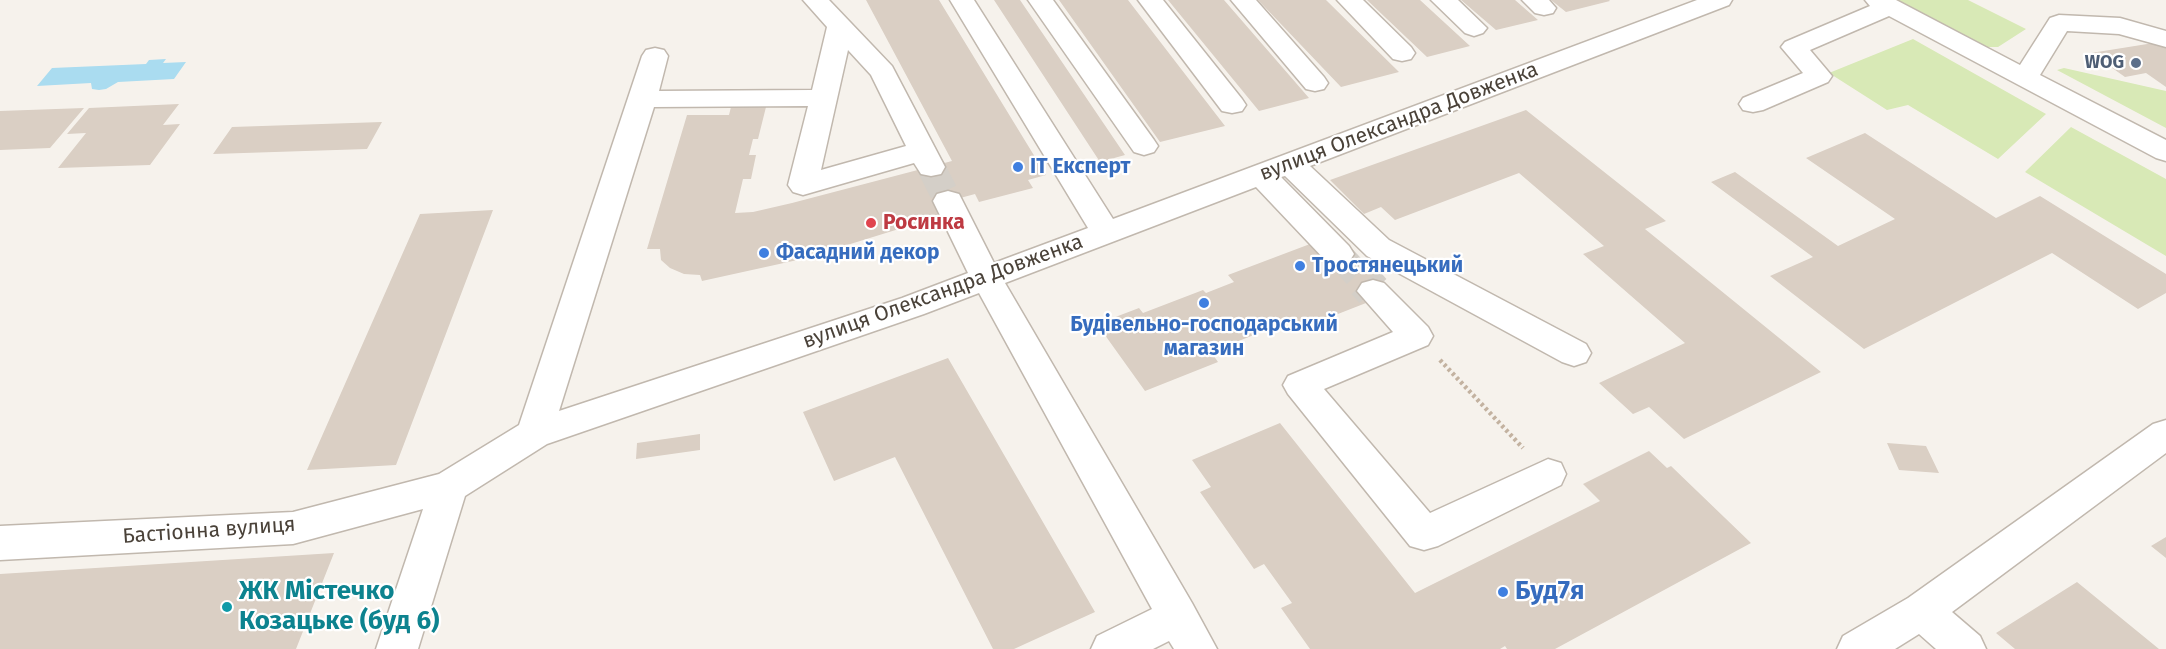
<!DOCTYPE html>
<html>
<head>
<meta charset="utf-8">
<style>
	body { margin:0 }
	canvas { display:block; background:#f6f2ec }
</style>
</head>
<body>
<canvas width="2166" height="649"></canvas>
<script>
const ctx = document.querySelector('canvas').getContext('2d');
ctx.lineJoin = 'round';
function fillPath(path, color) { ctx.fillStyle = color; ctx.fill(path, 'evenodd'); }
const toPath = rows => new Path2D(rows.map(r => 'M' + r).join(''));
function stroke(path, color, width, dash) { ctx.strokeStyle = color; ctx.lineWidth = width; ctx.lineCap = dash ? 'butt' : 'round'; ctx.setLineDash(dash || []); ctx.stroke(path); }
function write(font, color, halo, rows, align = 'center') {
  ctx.font = font + ' "Fira Sans",sans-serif'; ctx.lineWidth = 4.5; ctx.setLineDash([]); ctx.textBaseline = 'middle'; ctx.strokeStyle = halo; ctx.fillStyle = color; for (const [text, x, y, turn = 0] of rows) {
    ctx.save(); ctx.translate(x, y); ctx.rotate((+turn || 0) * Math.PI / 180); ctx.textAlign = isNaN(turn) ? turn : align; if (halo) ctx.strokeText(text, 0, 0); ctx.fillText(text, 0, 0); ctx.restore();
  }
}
const green = toPath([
	[1893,0,1968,0,2026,29,1998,47,1980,47],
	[1913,39,2046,114,1998,159,1908,105,1887,110,1829,73],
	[2064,68,2166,91,2166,128,2057,70],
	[2071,127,2166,179,2166,256,2025,172]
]);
const water = toPath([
	[166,59,163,63,186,62,174,79,118,82,106,89,99,90,92,89,91,83,37,86,52,68,146,64,149,60]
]);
const building = toPath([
	[866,0,939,0,1046,175,1028,180,1033,188,979,202,975,194,938,204,944,215,802,259,702,281,700,275,684,274,670,268,661,260,660,249,647,249,687,115,729,115,731,107,766,107,758,139,753,139,749,155,756,155,751,179,743,179,735,213,753,212,792,203,952,161],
	[994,0,1020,0,1125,155,1100,162],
	[1059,0,1128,0,1225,126,1160,142],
	[1168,0,1224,0,1309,98,1259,111],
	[1258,0,1326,0,1399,72,1341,87],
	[1367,0,1420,0,1470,46,1427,57],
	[1461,0,1515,0,1538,20,1496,30],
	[1551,0,1609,0,1610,1,1566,12],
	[2166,41,2166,87,2146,73,2125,77,2091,53],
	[179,104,163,125,180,124,150,165,58,168,86,133,67,134,89,108],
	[84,108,50,148,0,150,0,111],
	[1526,110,1666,221,1645,229,1821,372,1684,439,1649,407,1633,414,1599,383,1685,343,1583,254,1604,246,1519,173,1395,220,1381,207,1364,214,1330,180],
	[382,122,367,149,213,154,232,127],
	[1865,133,1996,218,2040,196,2166,274,2166,293,2138,309,2052,253,1864,349,1770,276,1813,257,1711,182,1735,172,1838,246,1895,219,1806,158],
	[493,210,396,465,307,470,420,214],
	[1310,244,1325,259,1351,249,1387,286,1360,297,1366,303,1297,330,1289,321,1211,352,1218,362,1145,391,1097,324,1139,308,1143,313,1203,290,1206,293,1234,282,1228,275],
	[948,358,1095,612,1014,649,993,649,895,457,834,481,803,412],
	[1280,423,1415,593,1600,501,1583,484,1649,451,1667,468,1671,466,1751,543,1555,649,1507,649,1505,646,1500,649,1310,649,1281,608,1292,603,1264,564,1254,569,1200,492,1211,487,1192,460],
	[700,434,700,450,636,459,637,443],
	[1887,443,1926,446,1939,473,1899,470],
	[2166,537,2166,558,2151,546],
	[334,553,296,649,0,649,0,574],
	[2077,582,2159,649,2015,649,1996,633]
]);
const minorTunnelFar1 = toPath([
	[931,167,948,201],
	[1338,254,1366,284]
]);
const minorTunnel = toPath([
	[1365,282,1373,291]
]);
const path = toPath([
	[1440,360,1523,448]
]);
const minor = toPath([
	[803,0,829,0,892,66,945,167,941,174,931,176,921,174,914,163,803,195,793,192,788,185,808,106,654,107,559,411,902,298,968,273,933,201,937,194,948,191,959,194,994,263,1088,228,950,0,974,0,1113,219,1697,0,1732,0,1729,5,1310,166,1389,240,1586,344,1591,353,1586,362,1574,366,1562,362,1367,256,1285,176,1281,177,1349,246,1354,254,1349,262,1338,265,1327,262,1256,187,1005,283,1192,603,1217,649,1174,649,1169,641,1153,649,1091,649,1097,636,1152,609,979,293,924,314,547,444,465,496,418,649,376,649,423,509,293,544,0,560,0,526,293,512,439,474,519,425,642,56,646,50,655,48,664,50,668,56,659,91,812,90,827,27,803,0],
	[848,50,871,75,906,146,821,170,848,50],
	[1028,0,1053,0,1154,140,1158,146,1154,152,1144,155,1134,152,1028,0],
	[1138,0,1163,0,1242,99,1246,105,1242,111,1232,113,1222,111,1138,0],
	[1231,0,1256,0,1324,77,1328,83,1324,89,1315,91,1306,89,1231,0],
	[1337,0,1363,0,1411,47,1415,53,1411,59,1402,61,1393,59,1337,0],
	[1431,0,1458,0,1487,28,1483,33,1474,36,1465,33,1431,0],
	[1522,0,1549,0,1556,8,1553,13,1544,15,1535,13,1522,0],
	[1865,0,1896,0,2020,65,2050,18,2059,15,2120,18,2166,31,2166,47,2119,34,2067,31,2040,75,2166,140,2166,161,2156,158,1889,16,1810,50,1832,76,1828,82,1763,110,1753,112,1743,110,1739,104,1743,98,1803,73,1781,47,1785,42,1870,6,1865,0],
	[1373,280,1384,283,1428,327,1433,336,1428,345,1324,389,1430,513,1548,459,1561,463,1566,474,1561,485,1438,546,1424,550,1410,546,1288,394,1283,385,1288,376,1393,332,1357,291,1362,283,1373,280],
	[2166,420,2166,453,1952,612,1980,636,1986,649,1936,649,1919,634,1895,649,1837,649,1843,636,1908,598,2153,424,2166,420]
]);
const markers = [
	[2136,63,6,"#5c6f8a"],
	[1018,167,6,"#3f7fe0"],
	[871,223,6,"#e0444e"],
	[764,253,6,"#3f7fe0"],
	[1300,266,6,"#3f7fe0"],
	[1204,303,6,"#3f7fe0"],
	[1503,592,6,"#3f7fe0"],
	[227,607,6,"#0f9aa8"]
];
const farServicenames = [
	["WOG",2124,63]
];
const streetNames = [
	["вулиця Олександра Довженка",1399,122,-21],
	["вулиця Олександра Довженка",943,292,-20],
	["Бастіонна вулиця",209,531,-4]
];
const shopNames = [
	["IT Експерт",1030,167],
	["Фасадний декор",776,253],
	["Тростянецький",1312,266],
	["Будівельно-господарський",1204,325,"center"],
	["магазин",1204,349,"center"]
];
const healthNames = [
	["Росинка",883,223]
];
const nearCulturenames = [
	["ЖК Містечко",239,592],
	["Козацьке (буд 6)",239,622]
];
const nearShopnames = [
	["Буд7я",1515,592]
];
fillPath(green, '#d8e9b6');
fillPath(water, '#aadcf0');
fillPath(building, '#dacfc4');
stroke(minorTunnelFar1, '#d4cfc8', 28, [28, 14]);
stroke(minorTunnel, '#d4cfc8', 36, [36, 18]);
stroke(minor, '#c1b8ae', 3);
stroke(path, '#c3b2a0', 4.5, [3, 3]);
fillPath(minor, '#fff');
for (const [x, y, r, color] of markers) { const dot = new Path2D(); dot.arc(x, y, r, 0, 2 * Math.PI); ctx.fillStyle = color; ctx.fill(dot); stroke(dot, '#fff', 2); }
write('bold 18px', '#4e5e75', '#fff', farServicenames, 'right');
write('21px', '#4a4239', '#fff', streetNames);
write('bold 21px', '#366cbe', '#fff', shopNames, 'left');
write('bold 21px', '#be3a42', '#fff', healthNames, 'left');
write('bold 26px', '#0d838f', '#fff', nearCulturenames, 'left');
write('bold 26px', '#366cbe', '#fff', nearShopnames, 'left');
</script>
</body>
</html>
